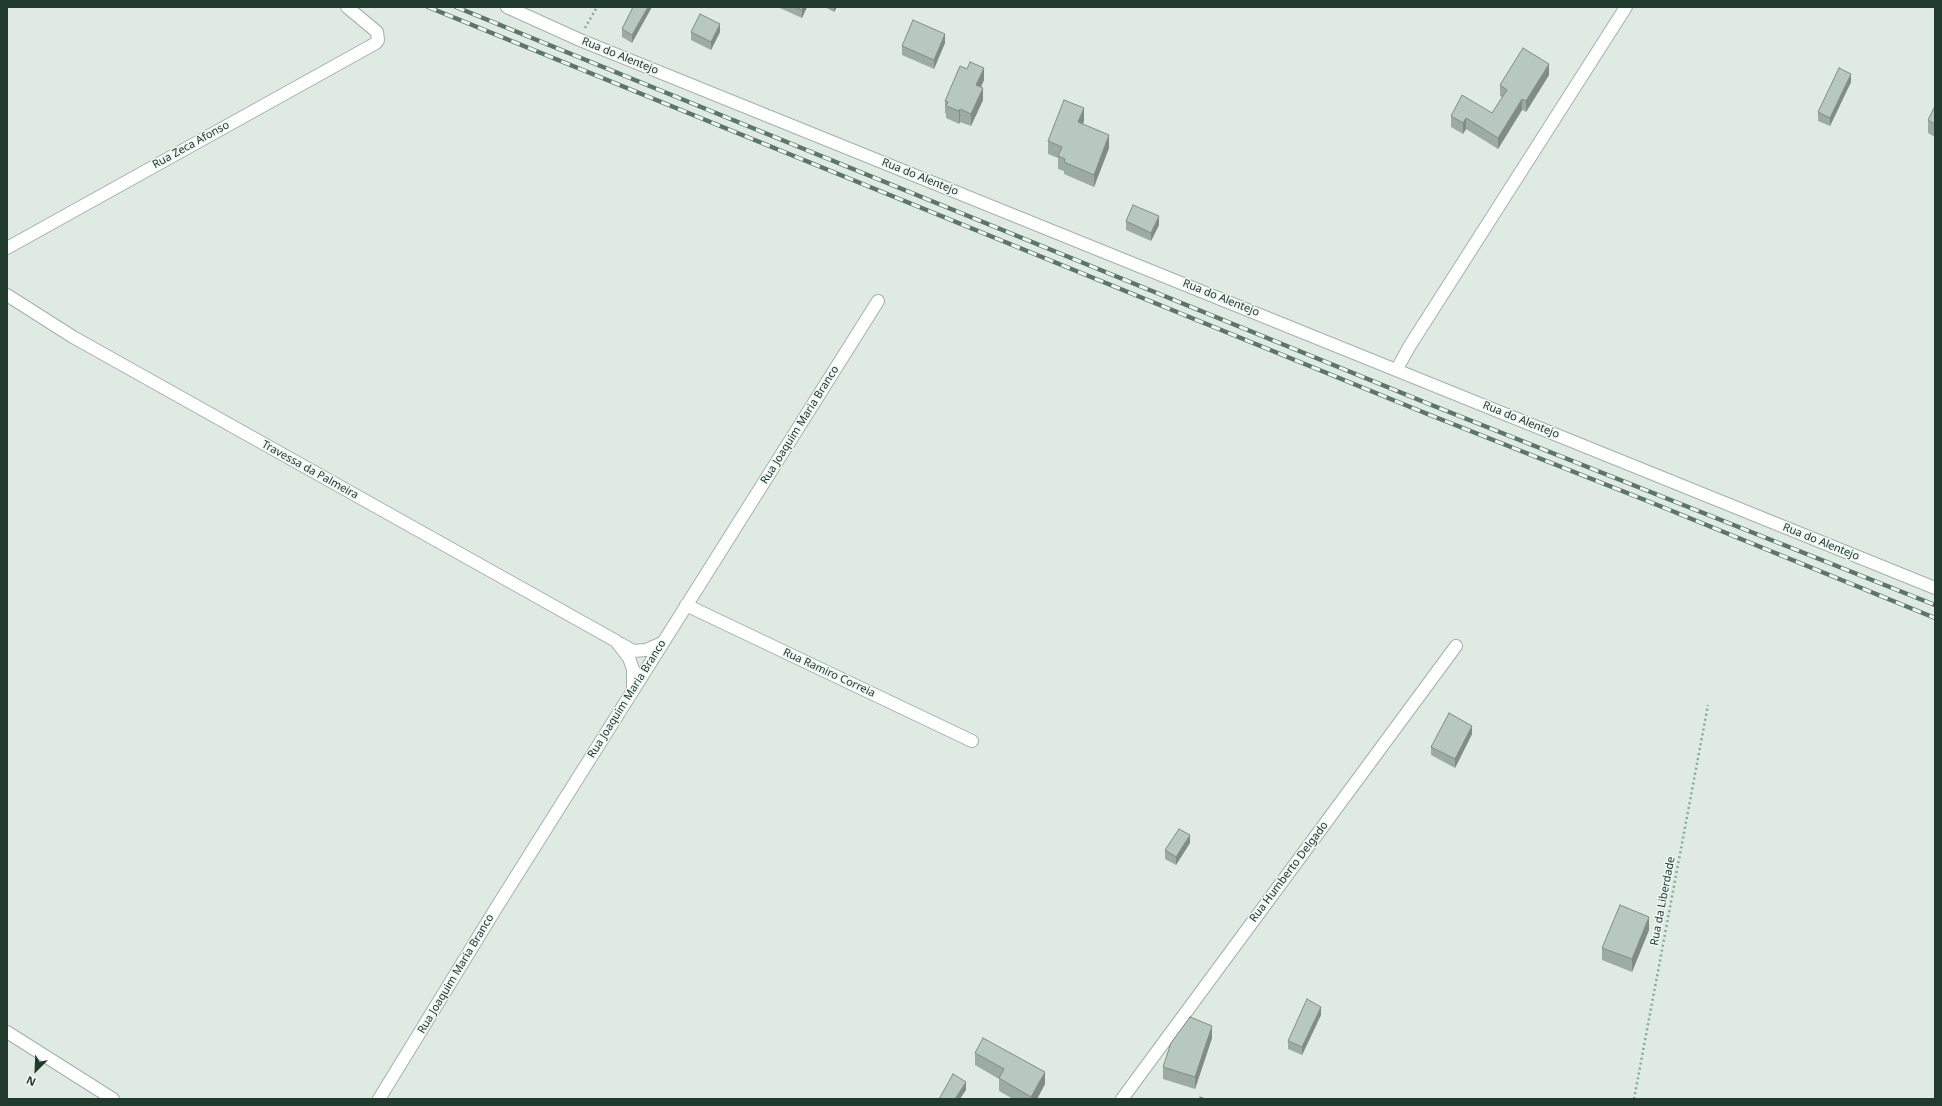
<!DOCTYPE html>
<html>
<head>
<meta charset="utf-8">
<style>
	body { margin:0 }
	#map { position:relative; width:1942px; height:1106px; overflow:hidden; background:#dfeae3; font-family:"Noto Sans",sans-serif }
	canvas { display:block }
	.frame { position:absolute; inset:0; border:8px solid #203a2e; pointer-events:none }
	.north { position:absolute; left:16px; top:1050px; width:40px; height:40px; -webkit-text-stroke:3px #eff7f2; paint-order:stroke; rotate:204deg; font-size:11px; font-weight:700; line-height:16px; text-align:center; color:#203a2e }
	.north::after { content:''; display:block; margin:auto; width:14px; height:18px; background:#203a2e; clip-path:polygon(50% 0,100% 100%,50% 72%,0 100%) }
</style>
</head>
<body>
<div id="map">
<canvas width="1942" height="1106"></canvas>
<div class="frame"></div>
<div class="north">N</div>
</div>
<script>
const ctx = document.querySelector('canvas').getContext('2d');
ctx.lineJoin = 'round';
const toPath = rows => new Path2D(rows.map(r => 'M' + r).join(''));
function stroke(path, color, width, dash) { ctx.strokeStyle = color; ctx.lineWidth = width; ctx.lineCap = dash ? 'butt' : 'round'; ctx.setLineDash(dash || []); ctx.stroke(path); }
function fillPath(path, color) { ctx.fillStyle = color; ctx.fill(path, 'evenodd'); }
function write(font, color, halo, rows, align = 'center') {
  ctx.font = font + ' "Noto Sans",sans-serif'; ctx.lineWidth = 3; ctx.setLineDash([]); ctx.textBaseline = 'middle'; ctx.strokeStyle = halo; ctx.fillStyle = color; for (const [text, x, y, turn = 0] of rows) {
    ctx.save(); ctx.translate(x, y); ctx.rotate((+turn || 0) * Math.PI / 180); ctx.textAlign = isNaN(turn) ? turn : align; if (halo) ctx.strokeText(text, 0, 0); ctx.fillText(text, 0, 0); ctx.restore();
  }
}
const path = toPath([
	[585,28,597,7],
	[1634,1099,1708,705]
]);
const minor = toPath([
	[507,7,580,40,1935,588],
	[7,248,376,43,378,40,377,32,347,7],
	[7,295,73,337,616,641,629,658,633,669,633,690],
	[1397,369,1409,347,1626,7],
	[686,605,972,741],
	[621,644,633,651,646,650,662,643],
	[379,1099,498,905,878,301],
	[1122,1099,1456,646]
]);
const tertiary = toPath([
	[7,1032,113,1099]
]);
const rail = toPath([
	[428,7,1425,413,1650,502,1935,618],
	[456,7,1429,404,1935,605]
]);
const wall = toPath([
	[633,7,632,43,622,37,622,29],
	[780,7,807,7,802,18,780,8],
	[825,7,837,7,834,12],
	[691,32,720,32,711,50,691,40],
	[945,43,934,69,902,55,902,46],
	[1549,75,1526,112,1522,110,1498,149,1466,129,1463,134,1451,127,1451,116,1492,113,1502,97,1500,96,1500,85],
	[984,80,981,87,983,100,971,126,960,122,959,124,946,118,946,114,945,113,945,101],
	[1851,82,1830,126,1818,121,1818,112],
	[1935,106,1935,137,1928,133,1928,120],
	[1084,121,1083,124,1109,148,1094,187,1064,174,1064,171,1058,169,1058,158,1048,154,1048,141],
	[1126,221,1159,225,1151,241,1126,230],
	[1472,734,1455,768,1431,755,1431,747],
	[1190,843,1176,865,1165,859,1165,850],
	[1649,930,1632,972,1602,960,1602,948],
	[1321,1015,1302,1055,1288,1049,1288,1041],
	[1212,1038,1195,1089,1163,1079,1163,1067],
	[975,1053,1045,1084,1037,1099,1013,1099,999,1091,999,1079,975,1065]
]);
const shadedWall = toPath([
	[648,7,652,7,632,43,632,35],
	[803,7,807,7,802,18,802,10],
	[834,7,837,7,834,12],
	[720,24,720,32,711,50,711,42],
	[945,34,945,43,934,69,934,60],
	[1549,64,1549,75,1526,112,1526,101],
	[984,68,984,80,976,98,976,85],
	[1851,74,1851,82,1830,126,1830,118],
	[983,88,983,100,971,126,971,114],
	[1522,99,1522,110,1498,149,1498,138],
	[1084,108,1084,121,1078,134,1078,122],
	[960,109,960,122,959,124,959,111],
	[1466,118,1466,129,1463,134,1463,123],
	[1109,135,1109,148,1094,187,1094,175],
	[1159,216,1159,225,1151,241,1151,233],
	[1472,726,1472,734,1455,768,1455,759],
	[1190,835,1190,843,1176,865,1176,857],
	[1649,917,1649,930,1632,972,1632,959],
	[1321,1007,1321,1015,1302,1055,1302,1047],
	[1212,1026,1212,1038,1195,1089,1195,1077],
	[1045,1072,1045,1084,1037,1099,1031,1099,1031,1097],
	[966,1082,966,1090,960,1099,955,1099]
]);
const building = toPath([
	[633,7,648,7,632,35,622,29,633,7],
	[795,7,803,7,802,10,795,7],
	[700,14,720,24,711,42,691,32,700,14],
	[913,20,945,34,934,60,902,46,913,20],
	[1523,48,1549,64,1526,101,1522,99,1498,138,1466,118,1463,123,1451,116,1462,95,1492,113,1507,90,1500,85,1523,48],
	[970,62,984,68,976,85,983,88,971,114,960,109,959,111,946,106,948,102,945,101,960,66,967,69,970,62],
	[1839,68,1851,74,1830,118,1818,112,1839,68],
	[1064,100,1084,108,1078,122,1109,135,1094,175,1064,162,1065,159,1058,156,1062,147,1048,141,1064,100],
	[1935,106,1935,124,1928,120,1935,106],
	[1133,205,1159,216,1151,233,1126,221,1133,205],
	[1449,713,1472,726,1455,759,1431,747,1449,713],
	[1179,829,1190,835,1176,857,1165,850,1179,829],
	[1620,905,1649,917,1632,959,1602,948,1620,905],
	[1307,999,1321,1007,1302,1047,1288,1041,1307,999],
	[1190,1017,1212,1026,1195,1077,1163,1067,1171,1043,1190,1017],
	[983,1038,1045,1072,1031,1097,999,1078,1004,1069,975,1053,983,1038],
	[953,1074,966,1082,955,1099,939,1099,953,1074],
	[1200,1097,1206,1099,1200,1099,1200,1097]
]);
const streetNames = [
	["Rua do Alentejo",620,56,22],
	["Rua Zeca Afonso",191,145,-29],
	["Rua do Alentejo",920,177,22],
	["Rua do Alentejo",1221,298,22],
	["Rua do Alentejo",1521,420,22],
	["Rua Joaquim Maria Branco",800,425,-58],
	["Travessa da Palmeira",310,470,29],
	["Rua do Alentejo",1821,542,22],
	["Rua Ramiro Correia",829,673,25],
	["Rua Joaquim Maria Branco",627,699,-58],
	["Rua Humberto Delgado",1289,872,-53],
	["Rua da Liberdade",1663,901,-79],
	["Rua Joaquim Maria Branco",456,974,-59]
];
stroke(minor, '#a2b2a9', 14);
stroke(tertiary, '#a2b2a9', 14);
stroke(path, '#7fae96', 2.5, [2, 3]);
stroke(minor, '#fff', 12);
stroke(tertiary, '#fff', 12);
stroke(rail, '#5a7669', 4.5);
stroke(rail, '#eff7f2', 3, [9]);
fillPath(wall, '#9daca3');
fillPath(shadedWall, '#808c85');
fillPath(building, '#b7c8be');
stroke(building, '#808c85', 1);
write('11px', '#203a2e', '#eff7f2', streetNames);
</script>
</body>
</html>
